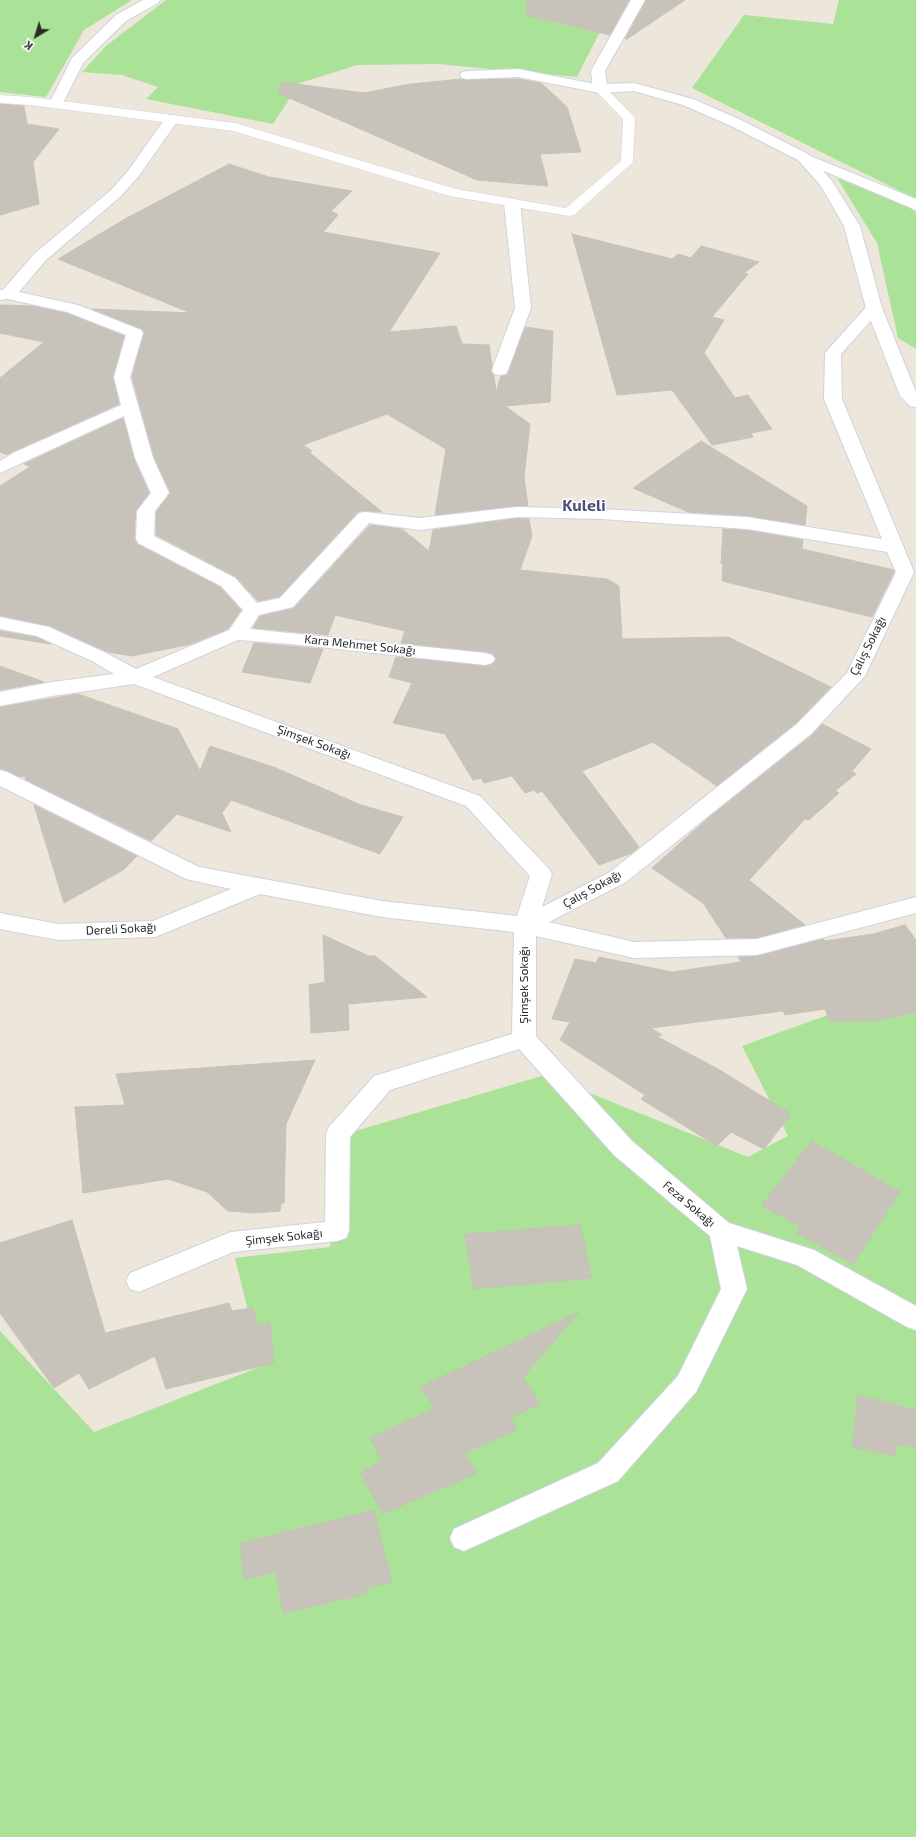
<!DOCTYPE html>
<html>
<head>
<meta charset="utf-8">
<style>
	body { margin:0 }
	#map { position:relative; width:916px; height:1837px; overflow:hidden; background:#ece6db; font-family:"Exo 2",sans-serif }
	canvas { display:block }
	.north { position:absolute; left:16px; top:16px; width:40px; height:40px; -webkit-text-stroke:3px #fff; paint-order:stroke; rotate:218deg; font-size:11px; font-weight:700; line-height:16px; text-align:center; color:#292929 }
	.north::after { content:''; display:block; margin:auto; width:14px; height:18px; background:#292929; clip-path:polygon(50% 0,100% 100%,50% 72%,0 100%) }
</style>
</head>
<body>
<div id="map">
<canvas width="916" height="1837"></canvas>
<div class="north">K</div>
</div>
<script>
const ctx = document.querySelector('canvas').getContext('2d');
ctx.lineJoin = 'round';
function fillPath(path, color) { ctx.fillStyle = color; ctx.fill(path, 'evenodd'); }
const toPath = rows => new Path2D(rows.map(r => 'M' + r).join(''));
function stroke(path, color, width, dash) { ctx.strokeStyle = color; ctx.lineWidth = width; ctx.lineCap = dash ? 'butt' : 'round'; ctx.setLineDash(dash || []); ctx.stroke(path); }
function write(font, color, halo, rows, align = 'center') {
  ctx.font = font + ' "Exo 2",sans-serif'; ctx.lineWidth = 3; ctx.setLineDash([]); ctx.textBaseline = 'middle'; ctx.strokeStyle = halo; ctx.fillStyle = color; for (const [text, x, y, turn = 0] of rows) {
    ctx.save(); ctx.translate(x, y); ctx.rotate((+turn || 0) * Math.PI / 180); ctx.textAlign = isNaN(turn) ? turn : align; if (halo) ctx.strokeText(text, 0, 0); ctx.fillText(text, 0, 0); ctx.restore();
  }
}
const green = toPath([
	[0,0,132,0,84,30,46,97,0,92],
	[166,0,616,0,577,77,438,64,357,65,300,83,273,124,146,99,158,87,122,75,82,72,106,46],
	[839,0,916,0,916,199,692,88,744,15,833,24],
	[837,178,906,206,916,212,916,349,898,338,877,243],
	[916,983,916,1837,0,1837,0,1331,94,1432,262,1366,235,1258,330,1247,342,1135,545,1075,748,1157,788,1136,742,1046]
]);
const building = toPath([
	[527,0,629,0,610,35,526,15,527,0],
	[646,0,685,0,627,39,625,39,646,0],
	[462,79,518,79,541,83,567,107,581,152,540,154,548,186,477,180,278,93,281,82,364,93,410,84,462,79],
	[0,104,24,106,27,124,59,129,33,162,39,204,0,215,0,104],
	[229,164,269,177,352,191,331,211,338,215,323,232,440,253,389,332,456,326,462,344,489,345,492,365,491,371,494,376,496,392,501,376,506,375,509,371,525,327,553,331,550,402,505,406,530,424,524,477,528,506,517,506,435,515,446,449,387,414,303,445,312,451,309,452,382,512,365,511,358,512,279,597,258,601,236,577,156,535,156,512,170,492,154,457,132,377,144,332,142,329,92,309,191,313,58,259,125,219,229,164],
	[572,234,672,259,678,254,691,258,701,246,759,262,744,273,748,274,712,317,724,320,704,353,735,398,748,395,772,429,751,433,753,437,712,445,672,390,617,395,572,234],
	[0,305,33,306,67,313,124,336,113,377,119,404,7,455,0,452,0,378,44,342,0,333,0,305],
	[123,418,134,458,149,493,136,511,134,539,137,544,220,587,241,610,228,629,191,644,132,656,108,652,49,626,0,616,0,486,30,467,24,464,123,418],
	[701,441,807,506,805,525,747,516,688,512,633,488,701,441],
	[517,518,529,519,532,536,520,570,607,579,619,586,622,639,728,637,831,687,796,723,717,786,653,742,582,771,639,847,632,853,599,865,542,791,537,793,534,790,525,793,512,776,484,783,481,778,473,780,445,734,393,723,412,683,389,677,396,657,485,666,492,664,496,660,493,654,485,652,401,643,405,631,335,615,328,635,253,628,260,616,294,608,370,525,402,529,429,551,433,530,517,518],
	[723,529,747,530,803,540,802,549,894,570,894,572,872,617,722,581,723,564,721,563,723,529],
	[0,631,37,637,51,644,0,636,0,631],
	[254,643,323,649,310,683,242,672,254,643],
	[0,666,44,682,0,690,0,666],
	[78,694,178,729,200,771,210,746,276,768,361,805,403,817,380,854,231,800,222,813,231,832,177,814,151,841,26,780,25,776,20,777,0,769,0,707,78,694],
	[822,724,871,749,852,771,856,774,835,791,839,793,809,820,805,819,749,880,805,925,757,938,726,938,703,903,652,868,707,819,812,735,822,724],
	[34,805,137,856,123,870,64,903,34,805],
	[905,925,916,940,916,1012,880,1020,830,1022,825,1009,785,1015,783,1011,651,1028,662,1035,656,1036,718,1069,791,1114,764,1149,731,1132,717,1146,641,1099,645,1095,560,1040,570,1022,552,1019,575,959,596,963,599,957,672,972,741,962,738,957,757,956,823,939,825,941,873,934,905,925],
	[323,935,369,956,375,956,427,997,348,1004,349,1030,311,1033,309,985,325,982,323,935],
	[315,1060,286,1124,284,1203,281,1203,280,1211,254,1213,228,1211,207,1192,168,1179,83,1193,75,1107,125,1105,116,1074,315,1060],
	[812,1141,900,1192,853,1264,796,1233,800,1226,761,1206,812,1141],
	[72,1220,105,1333,229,1303,232,1311,253,1308,257,1326,270,1323,274,1363,166,1389,155,1356,89,1389,79,1373,54,1388,0,1313,0,1243,72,1220],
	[580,1225,592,1278,474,1289,465,1234,580,1225],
	[579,1312,523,1377,540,1404,510,1418,517,1430,464,1453,477,1473,383,1514,360,1473,382,1461,370,1438,435,1408,420,1387,579,1312],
	[858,1395,916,1410,916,1448,897,1444,895,1456,852,1447,858,1395],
	[374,1510,392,1582,365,1588,367,1594,283,1613,276,1572,244,1579,240,1543,374,1510]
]);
const lane = toPath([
	[600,85,604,86,635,118,633,162,574,215,569,216,449,196,234,131,30,105,0,103,0,95,30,97,235,123,456,189,566,208,621,161,623,119,594,89,596,86,600,85]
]);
const street = toPath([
	[143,0,160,0,158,3,126,21,83,63,61,107,51,107,49,104,72,58,116,15,143,0],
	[518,69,600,85,605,86,607,89,605,92,600,93,518,77,467,79,462,78,460,75,462,72,467,71,518,69],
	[172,115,177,116,179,119,138,177,120,197,46,260,19,292,78,305,141,330,143,333,130,377,153,458,169,493,155,511,154,536,235,578,257,603,280,598,359,513,365,512,420,518,517,507,601,509,747,517,882,539,824,399,825,353,868,305,874,303,880,305,882,308,841,354,842,399,914,572,865,676,811,734,626,882,549,922,634,942,757,939,916,897,916,913,757,955,634,958,536,936,536,1036,632,1141,729,1223,814,1250,916,1306,916,1330,907,1327,797,1265,737,1246,747,1289,696,1392,618,1481,464,1551,454,1547,450,1538,454,1529,598,1463,678,1376,721,1289,710,1236,614,1155,519,1049,390,1090,350,1137,349,1231,346,1238,337,1241,233,1252,139,1292,130,1289,126,1281,130,1273,231,1232,325,1222,326,1134,329,1127,374,1076,512,1034,514,932,382,917,260,894,155,937,58,940,0,929,0,913,58,924,153,921,231,889,186,879,0,786,0,770,7,772,199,867,382,901,517,916,530,876,466,806,134,684,52,696,0,706,0,692,52,682,114,674,94,662,37,636,0,629,0,617,49,627,108,654,136,669,229,630,243,610,221,586,138,543,136,539,137,511,151,493,135,458,124,416,0,473,0,461,13,453,121,405,114,377,126,335,67,312,8,299,0,300,0,290,3,290,34,254,110,191,128,171,167,116,172,115],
	[517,517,601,519,747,529,887,552,896,572,847,673,797,724,610,872,542,907,552,874,549,869,480,796,153,677,238,640,291,644,485,665,492,663,495,659,492,655,485,653,250,629,259,615,293,607,369,523,420,530,517,517],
	[803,153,916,199,916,210,798,160,796,157,798,154,803,153],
	[512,198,517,200,520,203,531,308,508,370,506,374,500,375,494,374,492,370,515,308,504,203,507,200,512,198]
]);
const secondary = toPath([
	[631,0,645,0,605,71,607,84,634,83,693,99,741,120,808,154,832,181,860,226,882,308,916,392,916,407,910,406,900,396,866,308,844,226,821,186,798,160,731,126,683,105,634,91,600,93,595,92,593,89,591,71,631,0]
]);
const streetNames = [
	["Kara Mehmet Sokağı",360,645,6],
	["Çalış Sokağı",868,646,-63],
	["Şimşek Sokağı",314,742,20],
	["Çalış Sokağı",592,889,-29],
	["Dereli Sokağı",121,929,-3],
	["Şimşek Sokağı",524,985,-90],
	["Feza Sokağı",689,1204,40],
	["Şimşek Sokağı",284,1237,-6]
];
const districtNames = [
	["Kuleli",584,506]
];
fillPath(green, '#aae298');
fillPath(building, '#c7c3bb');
stroke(building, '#c7c2b5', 1);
stroke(lane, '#d1d2e2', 1);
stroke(street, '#d1d2e2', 2);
stroke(secondary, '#d1d2e2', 2);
fillPath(lane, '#fff');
fillPath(street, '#fff');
fillPath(secondary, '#fff');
write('12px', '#292929', '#fff', streetNames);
write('bold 16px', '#4a4e79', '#fff', districtNames);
</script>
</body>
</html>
